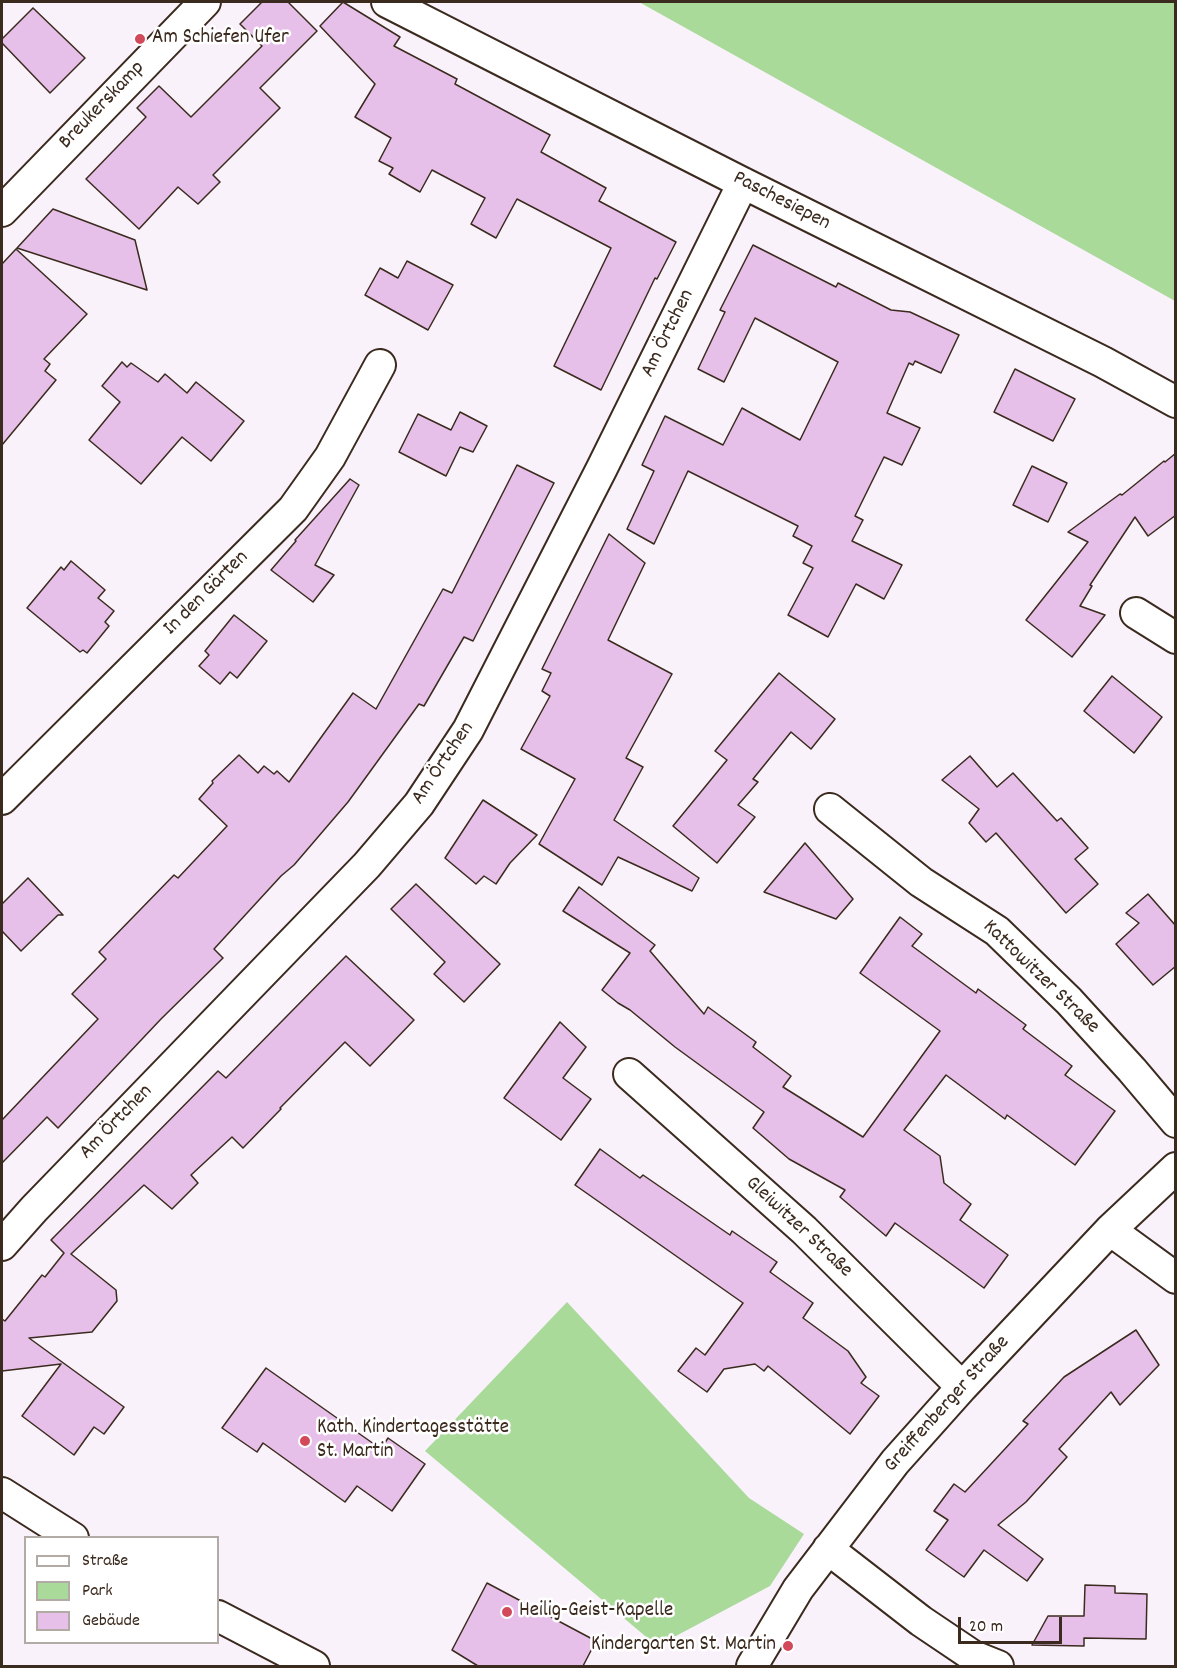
<!DOCTYPE html>
<html>
<head>
<meta charset="utf-8">
<style>
	body { margin:0 }
	#map { position:relative; width:1177px; height:1668px; overflow:hidden; background:#faf2fb; font-family:Dekko,sans-serif }
	canvas { display:block }
	.frame { position:absolute; inset:0; border:3px solid #3b2a1e; pointer-events:none }
	.legend { position:absolute; left:24px; top:1536px; width:195px; height:108px; box-sizing:border-box; background:#fff; border:2px solid #b1aaa5; margin:0; padding:8px 10px; list-style:none; font-size:18px; color:#3b2a1e }
	.legend li { display:flex; align-items:center; gap:12px; height:30px }
	.legend b { width:30px; border:2px solid #b1aaa5 }
	.scale { position:absolute; left:958px; top:1617px; width:104px; height:27px; box-sizing:border-box; border:3px solid #3b2a1e; border-top:0; padding-left:8px; font-size:18px; line-height:21px; white-space:nowrap; color:#3b2a1e; -webkit-text-stroke:4px #fff; paint-order:stroke }
</style>
</head>
<body>
<div id="map">
<canvas width="1177" height="1668"></canvas>
<div class="frame"></div>
<ul class="legend">
<li><b style="height:8px;background:#fff"></b>Straße</li>
<li><b style="height:16px;background:#a9da9a"></b>Park</li>
<li><b style="height:16px;background:#e7c0ea"></b>Gebäude</li>
</ul>
<div class="scale">20 m</div>
</div>
<script>
const ctx = document.querySelector('canvas').getContext('2d');
ctx.lineJoin = 'round';
function fillPath(path, color) { ctx.fillStyle = color; ctx.fill(path, 'evenodd'); }
const toPath = rows => new Path2D(rows.map(r => 'M' + r).join(''));
function stroke(path, color, width, dash) { ctx.strokeStyle = color; ctx.lineWidth = width; ctx.lineCap = dash ? 'butt' : 'round'; ctx.setLineDash(dash || []); ctx.stroke(path); }
function write(font, color, halo, rows, align = 'center') {
  ctx.font = font + ' Dekko,sans-serif'; ctx.lineWidth = 5; ctx.setLineDash([]); ctx.textBaseline = 'middle'; ctx.strokeStyle = halo; ctx.fillStyle = color; for (const [text, x, y, turn = 0] of rows) {
    ctx.save(); ctx.translate(x, y); ctx.rotate((+turn || 0) * Math.PI / 180); ctx.textAlign = isNaN(turn) ? turn : align; if (halo) ctx.strokeText(text, 0, 0); ctx.fillText(text, 0, 0); ctx.restore();
  }
}
const green = toPath([
	[639,2,1175,2,1175,301],
	[567,1302,749,1498,804,1534,770,1586,657,1646,425,1451]
]);
const building = toPath([
	[262,2,288,2,317,31,260,88,280,108,213,175,220,182,198,204,178,187,139,229,86,179,146,117,137,108,159,86,191,117,262,46,240,24,262,2],
	[343,2,400,37,394,46,457,79,455,84,550,135,541,152,606,188,599,201,676,242,657,279,655,278,601,390,554,366,611,248,517,199,496,238,471,224,485,198,432,170,420,192,389,174,393,168,379,161,391,138,355,117,375,84,320,26,343,2],
	[33,8,85,58,50,93,2,43,2,39,33,8],
	[53,209,135,240,147,290,17,248,53,209],
	[753,245,836,287,838,283,891,310,910,312,959,335,941,373,915,361,913,365,909,363,887,413,920,428,902,465,884,457,855,516,863,520,852,541,902,565,884,599,856,584,828,637,788,615,813,568,803,563,812,546,793,536,798,526,688,471,654,544,627,529,654,471,642,465,665,416,723,445,742,408,800,440,838,362,755,318,724,382,698,369,725,312,720,310,753,245],
	[16,249,87,314,44,359,50,364,45,371,56,380,2,445,2,264,16,249],
	[407,261,453,285,428,330,365,295,380,268,398,278,407,261],
	[122,362,127,367,131,363,158,382,165,374,187,393,196,382,244,421,211,461,182,437,141,484,89,440,120,402,102,386,122,362],
	[1015,369,1075,399,1053,441,994,412,1015,369],
	[460,412,487,426,473,452,460,447,446,476,399,452,418,414,451,430,460,412],
	[1176,453,1176,515,1148,536,1135,517,1090,585,1092,586,1080,606,1105,615,1072,657,1026,620,1088,542,1068,532,1120,494,1122,495,1164,461,1165,462,1176,453],
	[517,465,554,483,473,641,464,637,424,706,419,704,348,802,294,865,281,876,214,949,223,958,161,1019,58,1128,47,1117,2,1163,2,1120,98,1019,72,994,106,959,99,952,174,875,178,878,227,826,199,799,213,783,212,781,239,755,258,773,264,766,274,774,277,771,289,782,353,693,376,709,443,589,452,593,517,465],
	[1032,466,1067,483,1048,522,1013,505,1032,466],
	[350,479,359,485,315,565,334,575,313,602,271,570,296,541,295,540,350,479],
	[609,534,645,563,608,640,672,674,626,758,643,767,614,820,699,878,692,891,618,857,602,885,539,844,575,779,521,749,550,696,542,691,551,673,542,669,609,534],
	[71,561,105,590,98,598,114,611,105,622,109,626,87,653,83,650,80,652,27,608,61,567,64,570,71,561],
	[234,615,267,641,237,678,230,672,220,684,199,666,209,655,205,651,234,615],
	[779,673,835,719,811,749,791,732,753,779,758,782,738,805,755,817,717,863,673,826,727,760,715,751,779,673],
	[1112,676,1162,717,1134,753,1084,711,1112,676],
	[970,756,997,787,1013,773,1057,821,1061,818,1088,848,1075,859,1098,884,1066,913,996,833,986,842,969,823,979,809,942,780,970,756],
	[483,800,537,835,510,863,496,884,484,876,476,884,445,858,483,800],
	[805,843,853,899,836,919,764,892,805,843],
	[28,878,63,915,58,915,21,951,2,931,2,904,28,878],
	[416,884,500,964,464,1002,434,974,445,962,391,909,416,884],
	[579,887,655,945,650,951,704,1014,708,1007,756,1042,753,1047,791,1076,783,1087,863,1137,940,1031,860,973,900,917,922,934,912,946,976,993,978,989,1026,1025,1023,1029,1072,1066,1065,1075,1115,1111,1075,1165,1007,1115,1005,1119,946,1075,904,1130,940,1156,944,1183,971,1204,960,1220,1008,1255,984,1288,895,1223,886,1236,840,1197,845,1190,789,1159,753,1128,764,1112,675,1047,630,1010,618,1003,602,990,630,953,563,911,579,887],
	[1148,894,1176,926,1176,966,1153,985,1116,944,1139,923,1126,913,1148,894],
	[346,956,414,1020,370,1066,345,1042,280,1108,281,1109,243,1148,232,1137,191,1175,198,1183,172,1209,144,1185,71,1254,116,1290,117,1301,92,1332,29,1338,124,1407,104,1434,94,1427,74,1455,22,1416,61,1364,2,1371,2,1319,5,1321,42,1275,45,1277,64,1253,51,1240,218,1071,226,1078,346,956],
	[560,1022,586,1047,563,1078,591,1099,561,1140,504,1098,560,1022],
	[600,1149,640,1178,643,1175,730,1235,732,1231,777,1262,770,1272,813,1303,803,1318,848,1351,866,1377,861,1383,879,1396,850,1434,768,1366,764,1371,755,1364,724,1369,707,1392,678,1371,696,1348,705,1355,743,1303,575,1185,600,1149],
	[1136,1330,1159,1365,1120,1405,1111,1392,1059,1449,1067,1457,1026,1502,998,1525,1043,1559,1027,1581,984,1550,964,1577,926,1550,948,1520,934,1511,954,1484,965,1492,1028,1424,1023,1421,1064,1377,1136,1330],
	[266,1368,381,1449,388,1438,425,1464,392,1511,357,1486,345,1502,263,1443,257,1452,222,1428,266,1368],
	[487,1583,596,1641,583,1666,478,1666,452,1650,487,1583],
	[1085,1585,1115,1586,1115,1593,1147,1594,1146,1639,1084,1638,1084,1646,1032,1645,1048,1616,1084,1616,1085,1585]
]);
const minor = toPath([
	[387,2,743,183,1103,362,1176,402],
	[2,211,205,2],
	[1136,613,1176,638],
	[2,799,293,509,330,457,380,365],
	[830,809,921,882,997,931,1069,1001,1132,1070,1176,1122],
	[629,1074,804,1230,962,1387],
	[1110,1230,1176,1278],
	[2,1245,34,1209,367,865,419,804,468,730,602,468,743,183],
	[2,1493,73,1538],
	[828,1549,921,1621,973,1656,998,1666],
	[218,1616,314,1666],
	[752,1666,798,1589,895,1462,962,1387,1110,1230,1176,1168]
]);
const markers = [
	[140,39,6,"#d1495b"],
	[305,1441,6,"#d1495b"],
	[507,1612,6,"#d1495b"],
	[788,1646,6,"#d1495b"]
];
const poiNames = [
	["Am Schiefen Ufer",152,39],
	["Kath. Kindertagesstätte",317,1429],
	["St. Martin",317,1453],
	["Heilig-Geist-Kapelle",519,1612],
	["Kindergarten St. Martin",776,1646,"right"]
];
const streetNames = [
	["Breukerskamp",103,106,-46],
	["Paschesiepen",781,202,27],
	["Am Örtchen",669,334,-64],
	["In den Gärten",207,594,-45],
	["Am Örtchen",444,764,-56],
	["Kattowitzer Straße",1040,978,44],
	["Am Örtchen",117,1123,-46],
	["Gleiwitzer Straße",798,1228,43],
	["Greiffenberger Straße",948,1405,-48]
];
fillPath(green, '#a9da9a');
fillPath(building, '#e7c0ea');
stroke(building, '#3b2a1e', 1.5);
stroke(minor, '#3b2a1e', 34);
stroke(minor, '#fff', 30);
for (const [x, y, r, color] of markers) { const dot = new Path2D(); dot.arc(x, y, r, 0, 2 * Math.PI); ctx.fillStyle = color; ctx.fill(dot); stroke(dot, '#fff', 2); }
write('21px', '#3b2a1e', '#fff', poiNames, 'left');
write('21px', '#3b2a1e', '#fff', streetNames);
</script>
</body>
</html>
